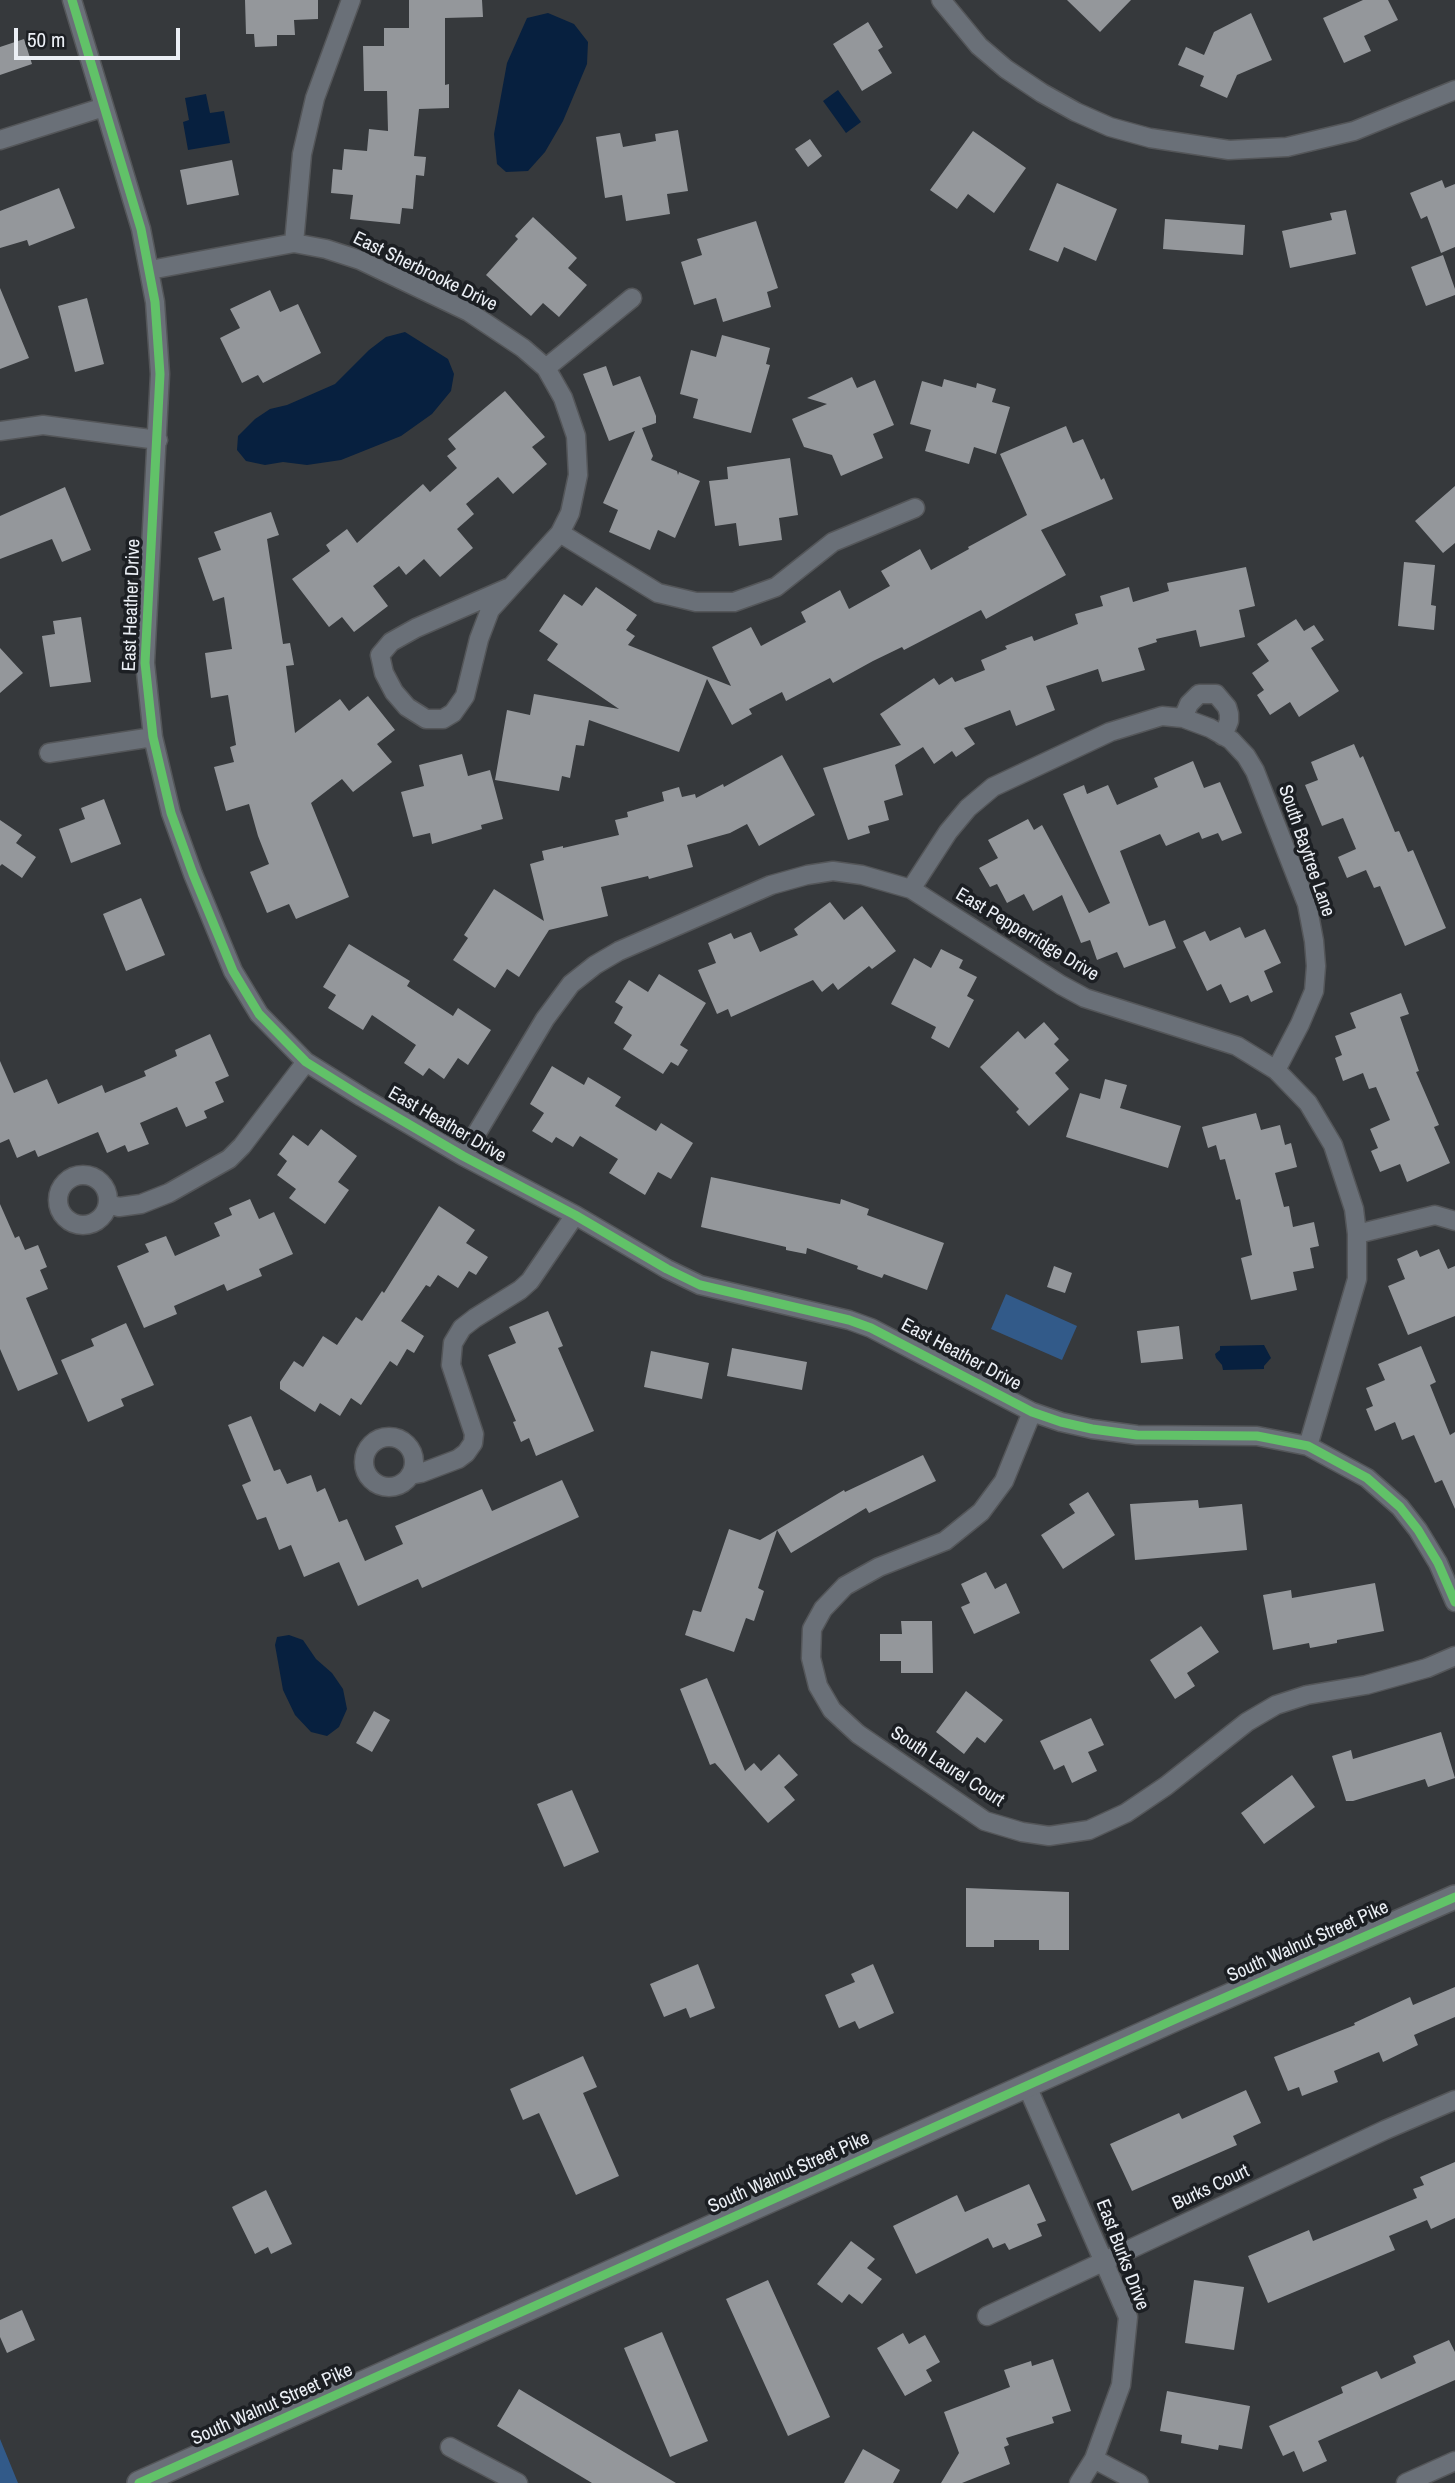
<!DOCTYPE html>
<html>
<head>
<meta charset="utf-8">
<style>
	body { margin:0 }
	#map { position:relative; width:1455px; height:2483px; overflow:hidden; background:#36393c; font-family:"Archivo Narrow",sans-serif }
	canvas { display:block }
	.scale { position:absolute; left:14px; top:28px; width:166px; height:32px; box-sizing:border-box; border:4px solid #ebeff5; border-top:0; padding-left:9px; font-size:21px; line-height:24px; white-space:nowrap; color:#ebeff5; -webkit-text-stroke:5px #1c1f23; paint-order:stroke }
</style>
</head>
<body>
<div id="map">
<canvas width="1455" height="2483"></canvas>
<div class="scale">50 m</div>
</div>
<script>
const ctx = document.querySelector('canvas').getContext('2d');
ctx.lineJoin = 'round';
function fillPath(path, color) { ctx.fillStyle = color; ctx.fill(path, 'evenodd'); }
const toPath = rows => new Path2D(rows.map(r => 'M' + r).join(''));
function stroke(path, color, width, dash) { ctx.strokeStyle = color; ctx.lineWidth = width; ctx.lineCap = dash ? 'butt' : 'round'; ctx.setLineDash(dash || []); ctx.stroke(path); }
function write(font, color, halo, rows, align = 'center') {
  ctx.font = font + ' "Archivo Narrow",sans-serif'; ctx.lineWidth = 7; ctx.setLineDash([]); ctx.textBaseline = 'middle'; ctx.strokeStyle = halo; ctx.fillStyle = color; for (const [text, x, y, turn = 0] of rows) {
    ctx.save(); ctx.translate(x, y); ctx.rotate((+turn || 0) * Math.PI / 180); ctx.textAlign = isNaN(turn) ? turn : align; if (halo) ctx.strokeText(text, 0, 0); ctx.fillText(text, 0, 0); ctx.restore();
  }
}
const green = toPath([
	[1006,1294,1077,1326,1062,1360,991,1329],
	[0,2439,18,2483,0,2483]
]);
const water = toPath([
	[548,13,574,24,588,42,587,64,563,121,545,152,528,171,506,172,497,164,494,134,507,63,527,18],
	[838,90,861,122,846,133,823,101],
	[206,94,210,113,224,111,230,143,188,150,183,122,189,120,185,98],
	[405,332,448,359,454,374,451,391,432,414,401,436,341,460,307,465,283,462,265,465,246,461,237,450,238,436,255,419,270,409,287,405,335,384,369,350,386,337],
	[1264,1345,1271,1358,1264,1366,1264,1369,1223,1370,1222,1365,1216,1358,1215,1354,1220,1350,1220,1346],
	[289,1635,303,1640,316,1659,332,1673,343,1689,347,1709,339,1727,327,1736,311,1732,295,1715,283,1690,275,1645,277,1637]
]);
const building = toPath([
	[245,0,318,0,318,19,294,20,295,35,277,35,277,46,255,47,254,34,246,34],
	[409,0,482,0,483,17,445,18,445,85,449,84,449,108,419,109,414,156,426,157,424,176,416,175,413,209,402,208,400,224,350,219,353,195,331,193,333,169,342,170,344,149,367,151,369,129,388,131,387,91,364,91,363,46,384,46,384,28,409,28],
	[1067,0,1131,0,1100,32],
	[1363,0,1388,0,1398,20,1364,36,1371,51,1344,63,1323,18],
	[1251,13,1272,60,1237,75,1227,98,1200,86,1204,76,1178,65,1186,47,1204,55,1214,32],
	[868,22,883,47,878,50,892,73,862,91,833,44],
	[24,39,32,64,0,75,0,47],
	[678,130,688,191,667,194,670,214,626,221,622,195,605,198,596,137,620,133,623,147,656,141,655,134],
	[973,131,1026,168,994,213,968,194,957,209,930,190],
	[810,139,822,156,808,167,795,149],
	[232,160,239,195,187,205,180,170],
	[1442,180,1445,188,1455,184,1455,247,1441,253,1427,216,1421,219,1410,193],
	[1057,183,1117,209,1096,261,1064,247,1058,262,1029,250],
	[59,188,75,228,29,246,27,240,0,248,0,211],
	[1346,210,1356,254,1290,268,1282,231,1332,220,1330,213],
	[533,217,577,258,568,268,587,285,559,317,543,303,531,316,486,275,518,239,515,236],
	[1165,219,1245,225,1243,255,1163,249],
	[756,221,778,288,767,292,771,307,723,322,716,298,694,305,681,262,702,255,697,239],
	[1443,255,1455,289,1455,295,1426,306,1411,267],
	[0,288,29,358,0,369],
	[270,290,280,312,298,304,321,353,263,383,258,375,242,383,220,338,240,328,230,309],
	[87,298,104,364,75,372,58,306],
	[722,335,770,348,766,364,770,365,751,433,693,418,698,399,680,394,691,350,716,357],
	[606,366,613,386,640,376,656,416,656,423,642,428,653,456,651,460,677,471,678,475,679,472,700,481,675,538,658,530,650,550,609,532,618,510,603,503,635,431,609,441,583,374],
	[852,377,857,388,875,380,894,425,873,434,883,458,841,476,832,455,804,447,792,419,827,404,807,398],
	[944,379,976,388,977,383,996,389,992,402,1010,407,996,454,974,447,969,464,925,451,931,430,910,424,922,381,942,387],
	[505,391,545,437,532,447,547,464,513,494,498,477,466,504,474,514,457,529,473,548,440,577,424,559,406,575,399,566,373,586,388,606,354,632,342,617,329,627,292,579,330,551,326,545,347,529,357,543,423,484,430,492,457,468,447,456,456,449,448,439],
	[1066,426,1073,443,1083,439,1101,480,1104,478,1113,499,1041,530,1066,575,986,619,981,610,904,650,902,647,873,661,833,683,830,678,786,701,782,692,749,709,752,714,732,725,707,679,679,752,589,720,584,746,576,745,570,778,562,776,559,791,495,780,507,710,530,715,534,694,619,709,547,660,558,644,539,631,564,594,582,606,596,587,637,615,626,630,635,636,628,645,731,686,712,647,751,627,761,646,806,622,801,612,840,590,849,609,890,586,881,571,920,549,931,570,969,549,968,547,1027,515,1000,454],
	[790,458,798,515,779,518,782,540,739,546,736,523,715,526,709,481,728,479,727,467],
	[1455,486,1455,543,1443,553,1415,521],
	[65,487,91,550,62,562,52,539,0,559,0,516],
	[271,512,279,535,267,539,283,644,290,643,294,665,286,666,295,733,340,699,349,711,368,696,395,730,377,744,392,762,353,792,342,779,311,803,349,897,296,919,289,904,267,913,250,872,269,864,258,836,249,804,226,811,214,767,234,762,230,747,236,745,228,695,211,698,205,653,232,649,224,597,213,601,198,558,221,550,214,532],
	[1404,562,1435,565,1431,605,1436,606,1434,630,1398,626],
	[1246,567,1255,606,1239,610,1245,637,1200,647,1196,630,1156,639,1157,642,1138,648,1145,670,1102,682,1098,669,1046,686,1055,710,1016,726,1010,710,964,728,975,744,956,757,952,751,934,764,923,747,895,765,903,795,884,801,889,820,868,826,870,833,848,840,823,768,901,745,880,714,934,678,939,685,952,677,955,682,985,670,981,660,1007,649,1005,646,1032,636,1034,641,1078,624,1075,614,1103,606,1100,596,1129,587,1133,602,1169,591,1167,583],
	[81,617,91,682,50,687,42,636,55,634,53,621],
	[1296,619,1304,631,1314,625,1324,640,1311,648,1339,691,1299,717,1290,702,1270,715,1257,695,1264,690,1252,673,1269,661,1257,644],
	[0,648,23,673,0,693],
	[1354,744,1360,758,1363,756,1395,832,1399,831,1408,852,1413,850,1446,928,1405,946,1380,886,1374,888,1366,870,1347,878,1338,857,1356,849,1343,818,1322,826,1305,785,1318,780,1311,762],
	[462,754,468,776,490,770,503,819,481,825,482,829,432,844,430,833,413,837,401,792,424,786,419,765],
	[782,755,815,815,759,846,747,824,730,833,687,845,693,867,649,879,648,876,601,887,608,916,549,930,519,977,507,969,495,988,453,960,468,938,464,935,494,889,544,921,530,864,544,860,542,851,563,846,563,848,619,835,615,820,628,817,627,812,664,801,662,792,679,787,682,797,695,794,696,798,723,784,724,787],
	[1193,761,1204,788,1220,782,1242,833,1222,841,1218,833,1202,839,1199,832,1166,846,1160,834,1120,851,1149,926,1165,920,1176,948,1124,968,1117,952,1097,960,1090,940,1081,943,1062,895,1033,911,1024,894,1007,903,997,884,990,887,979,868,998,858,988,840,1028,819,1034,830,1042,825,1089,913,1110,903,1063,794,1084,785,1087,794,1108,785,1117,805,1158,787,1154,778],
	[104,799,121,844,71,863,59,829,85,819,81,808],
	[0,820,22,835,16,843,36,857,22,878,2,864,0,866],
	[141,898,165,955,126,971,103,914],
	[830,902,844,920,862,906,896,951,872,969,869,966,838,990,833,983,822,992,813,980,731,1017,728,1009,717,1014,698,970,716,963,708,943,731,933,734,939,751,932,760,952,798,935,794,929],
	[1240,927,1245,938,1265,929,1281,963,1264,971,1273,992,1251,1002,1248,995,1230,1003,1221,984,1207,991,1183,941,1205,931,1210,941],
	[349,944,410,981,407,986,453,1016,458,1008,491,1030,468,1065,458,1058,444,1079,429,1068,423,1076,404,1063,416,1045,372,1015,363,1030,328,1008,336,995,323,987],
	[941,949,963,960,959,968,977,977,967,996,974,1000,949,1048,931,1038,936,1027,891,1004,914,958,931,968],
	[659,974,706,1003,680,1045,688,1050,678,1066,671,1062,663,1074,623,1049,632,1035,614,1023,623,1007,615,1002,629,980,648,992],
	[1401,993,1409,1014,1400,1017,1419,1071,1416,1072,1439,1125,1434,1127,1450,1163,1407,1182,1400,1164,1380,1172,1371,1151,1378,1148,1370,1129,1390,1120,1376,1087,1369,1089,1363,1073,1343,1081,1335,1058,1342,1055,1335,1036,1356,1028,1350,1013],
	[1044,1022,1059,1039,1054,1044,1069,1060,1055,1073,1069,1089,1029,1126,1016,1112,1019,1109,980,1067,1018,1031,1025,1039],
	[210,1034,229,1076,215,1082,224,1102,204,1111,207,1118,186,1127,177,1107,140,1123,149,1144,128,1152,125,1145,107,1153,98,1132,38,1157,35,1150,17,1158,9,1139,0,1143,0,1061,14,1093,47,1079,58,1104,102,1085,105,1093,146,1076,144,1071,177,1056,175,1050],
	[552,1066,584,1085,588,1077,621,1097,615,1106,656,1131,661,1123,693,1143,671,1179,658,1172,645,1195,609,1173,618,1159,580,1136,573,1147,556,1137,552,1143,532,1131,544,1113,530,1104],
	[1105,1079,1127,1085,1120,1108,1181,1126,1168,1168,1066,1137,1080,1093,1100,1099],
	[1256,1113,1261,1130,1280,1125,1285,1145,1291,1143,1297,1167,1275,1173,1284,1207,1289,1206,1293,1227,1314,1222,1319,1246,1310,1248,1314,1268,1293,1272,1297,1290,1251,1300,1241,1258,1252,1255,1240,1199,1236,1200,1225,1159,1220,1160,1216,1145,1208,1148,1202,1127],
	[321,1129,357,1156,338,1182,349,1190,325,1224,289,1198,296,1189,277,1175,287,1161,279,1154,293,1135,308,1146],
	[711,1177,840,1204,841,1199,869,1209,867,1215,944,1243,927,1290,884,1274,882,1278,857,1269,858,1266,807,1248,806,1254,786,1250,786,1247,701,1227],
	[250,1199,259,1219,274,1212,293,1254,259,1269,262,1276,227,1291,224,1284,174,1306,177,1314,144,1328,117,1266,149,1252,145,1244,166,1236,175,1256,220,1236,214,1223,232,1215,229,1208],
	[0,1204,15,1238,19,1236,25,1250,38,1245,47,1267,40,1270,48,1289,26,1298,58,1374,18,1391,0,1349],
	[439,1206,475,1230,466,1243,488,1257,476,1275,469,1271,458,1288,438,1275,430,1287,426,1285,401,1321,424,1336,414,1353,407,1349,397,1366,390,1361,361,1405,351,1398,340,1416,320,1403,315,1412,280,1389,280,1382,294,1361,303,1367,323,1336,337,1345,356,1317,362,1321,382,1291,384,1293],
	[1439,1249,1448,1269,1455,1266,1455,1316,1408,1335,1388,1286,1405,1279,1397,1259,1417,1250,1420,1257],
	[1054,1266,1072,1273,1065,1293,1047,1287],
	[548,1311,563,1346,558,1348,594,1431,536,1456,529,1438,521,1442,513,1422,516,1421,488,1355,516,1343,509,1327],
	[126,1323,154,1385,121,1399,124,1406,88,1422,61,1360,94,1346,91,1339],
	[1179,1326,1183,1359,1141,1363,1137,1331],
	[1421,1346,1436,1382,1430,1385,1450,1435,1455,1432,1455,1509,1442,1480,1435,1483,1414,1435,1402,1440,1395,1422,1375,1431,1366,1409,1373,1406,1366,1388,1385,1380,1378,1364],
	[732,1348,807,1362,802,1390,727,1376],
	[651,1351,709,1363,702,1399,644,1387],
	[251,1416,274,1471,280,1469,287,1484,311,1475,317,1492,325,1488,339,1522,347,1519,365,1561,403,1544,395,1526,482,1489,492,1511,562,1480,579,1517,422,1588,418,1579,358,1606,339,1562,304,1577,291,1545,279,1550,266,1517,257,1520,242,1485,251,1481,228,1425],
	[923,1455,936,1481,869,1513,866,1508,791,1553,777,1530,758,1588,764,1591,754,1621,746,1618,734,1652,685,1635,693,1610,701,1612,729,1529,760,1540,844,1490,845,1492],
	[1088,1492,1115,1535,1063,1569,1041,1535,1075,1513,1069,1504],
	[1198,1500,1199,1508,1242,1504,1247,1550,1135,1560,1130,1504],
	[986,1572,995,1589,1006,1583,1020,1613,974,1634,961,1607,970,1603,961,1584],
	[1375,1583,1384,1631,1337,1640,1337,1643,1310,1648,1309,1643,1273,1650,1263,1595,1291,1590,1292,1598],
	[901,1621,932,1621,933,1673,901,1673,901,1661,880,1661,880,1634,902,1634],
	[1201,1626,1219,1652,1187,1673,1195,1686,1175,1699,1150,1660],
	[707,1678,745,1771,754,1763,761,1771,779,1754,798,1775,784,1787,795,1800,768,1823,715,1763,710,1765,680,1689],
	[966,1691,1003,1720,985,1743,977,1737,964,1754,936,1732],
	[374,1711,390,1720,372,1752,356,1743],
	[1091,1718,1104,1745,1088,1752,1097,1771,1072,1783,1064,1765,1054,1770,1040,1741],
	[1441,1732,1455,1778,1428,1787,1425,1779,1353,1801,1346,1801,1332,1756,1351,1750,1353,1759],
	[1292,1775,1315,1807,1264,1844,1241,1813],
	[572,1790,599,1852,564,1867,537,1804],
	[966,1888,1069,1892,1069,1950,1039,1950,1039,1940,994,1940,994,1947,966,1947],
	[698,1964,715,2008,690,2018,686,2008,664,2017,650,1984],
	[873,1964,894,2013,859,2029,855,2021,839,2028,825,1995,855,1982,851,1974],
	[1455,1987,1455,2017,1414,2035,1418,2045,1383,2062,1379,2052,1334,2071,1338,2082,1302,2096,1299,2087,1288,2091,1274,2057,1355,2025,1354,2023,1410,1997,1413,2005],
	[583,2056,597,2087,583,2093,619,2176,576,2195,539,2113,523,2120,510,2089],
	[1246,2090,1261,2123,1233,2136,1237,2145,1132,2191,1110,2144,1179,2113,1182,2119],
	[1455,2162,1455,2218,1431,2229,1427,2220,1389,2236,1395,2250,1268,2303,1248,2256,1309,2230,1313,2241,1417,2198,1413,2189,1424,2185,1420,2177],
	[1029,2184,1046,2221,1037,2224,1042,2236,1009,2250,1005,2243,993,2248,988,2238,916,2274,893,2226,957,2195,965,2212],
	[266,2190,292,2244,271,2254,268,2247,255,2254,232,2207],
	[851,2241,875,2259,867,2268,882,2279,862,2304,849,2294,842,2303,817,2284],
	[768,2280,830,2417,788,2436,726,2299],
	[1194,2280,1244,2287,1234,2350,1185,2343],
	[22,2310,35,2340,7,2353,0,2337,0,2320],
	[662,2332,708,2441,670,2457,624,2348],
	[903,2333,909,2344,925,2335,940,2362,926,2370,932,2381,905,2396,877,2348],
	[1449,2340,1455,2352,1455,2380,1318,2441,1327,2461,1303,2472,1294,2451,1283,2456,1269,2426,1343,2393,1341,2387,1377,2371,1381,2379,1416,2363,1413,2356],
	[1053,2359,1071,2411,1052,2417,1054,2423,1006,2438,1009,2445,1004,2447,1010,2464,962,2483,941,2483,959,2453,944,2412,1010,2387,1004,2370,1031,2361,1032,2366],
	[519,2389,634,2458,676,2483,592,2483,497,2426],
	[1167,2391,1250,2406,1242,2449,1219,2445,1218,2450,1181,2443,1182,2435,1160,2431],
	[863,2449,900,2470,893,2483,844,2483]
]);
const minor = toPath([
	[72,0,141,229,155,302,160,374,145,663,153,737,171,813,193,874,233,971,259,1014,306,1062,362,1097,463,1156,575,1215,667,1269,700,1285,849,1320,871,1328,1032,1412,1061,1422,1092,1429,1137,1435,1257,1436,1308,1446,1367,1478,1400,1507,1418,1530,1438,1563,1455,1602],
	[941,0,979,46,1006,69,1042,93,1076,112,1110,127,1150,138,1229,150,1287,147,1354,131,1455,90],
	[0,140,104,107],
	[294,243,302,154,315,98,351,0],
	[150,270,294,243,326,249,360,260,469,312,523,348,546,368,563,398,576,436,578,475,570,513,560,533,490,610,479,639,465,696,453,713,443,719,426,719,407,707,394,692,384,673,380,655,391,642,416,628,508,588],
	[546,368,632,298],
	[0,431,43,425,158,440],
	[560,533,658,593,696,602,734,602,776,587,833,542,915,508],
	[1183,718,1189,704,1199,694,1216,694,1227,707,1229,714,1229,721,1223,736],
	[49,753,153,737],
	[911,889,948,832,968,808,993,787,1110,732,1162,716,1183,718,1210,728,1231,740,1246,756,1255,771,1307,904,1314,941,1316,966,1314,991,1300,1024,1276,1070],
	[463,1156,545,1019,571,984,595,965,619,951,771,885,807,875,833,871,862,875,911,889,1061,985,1085,998,1237,1046,1276,1070,1308,1103,1333,1145,1354,1209,1357,1234,1357,1279,1308,1446],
	'58 1200a25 25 0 1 1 50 0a25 25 0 1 1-50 0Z',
	[108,1204,119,1207,141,1204,169,1193,229,1159,242,1146,306,1062],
	[1357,1234,1435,1215,1455,1221],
	[1032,1412,1004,1481,981,1512,945,1541,879,1567,845,1586,823,1609,812,1629,811,1658,818,1686,832,1710,858,1734,985,1821,1022,1832,1049,1836,1089,1830,1126,1813,1166,1786,1247,1722,1276,1705,1307,1695,1366,1685,1427,1668,1455,1656],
	'364 1462a25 25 0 1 1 50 0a25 25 0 1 1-50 0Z',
	[410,1475,421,1473,458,1459,466,1453,473,1443,474,1434,451,1365,453,1343,462,1328,475,1318,520,1290,530,1281,575,1215],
	[1027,2086,1128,2317,1121,2385,1094,2459,1079,2483],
	[987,2316,1385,2130,1455,2100],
	[450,2447,518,2483],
	[1094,2459,1139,2483],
	[1406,2483,1455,2461]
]);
const tertiary = toPath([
	[139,2483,1178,2018,1455,1897]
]);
const cycleway = toPath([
	[72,0,141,229,155,302,160,374,145,663,153,737,171,813,193,874,233,971,259,1014,306,1062,362,1097,463,1156,575,1215,667,1269,700,1285,849,1320,871,1328,1032,1412,1061,1422,1092,1429,1137,1435,1257,1436,1308,1446,1367,1478,1400,1507,1418,1530,1438,1563,1455,1602],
	[139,2483,1178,2018,1455,1897]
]);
const streetNames = [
	["East Sherbrooke Drive",425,272,26],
	["East Heather Drive",132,605,-88],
	["South Baytree Lane",1306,851,71],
	["East Pepperridge Drive",1027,935,31],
	["East Heather Drive",447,1125,30],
	["East Heather Drive",961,1355,28],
	["South Laurel Court",947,1767,33],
	["South Walnut Street Pike",1308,1942,-24],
	["South Walnut Street Pike",789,2173,-24],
	["Burks Court",1211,2188,-25],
	["East Burks Drive",1122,2255,69],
	["South Walnut Street Pike",272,2405,-24]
];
fillPath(green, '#325a89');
fillPath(water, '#07203f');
fillPath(building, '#94979b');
stroke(minor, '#545659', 21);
stroke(tertiary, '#545659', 26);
stroke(minor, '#6a7078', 18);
stroke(tertiary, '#6a7078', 23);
stroke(cycleway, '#61c268', 9);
write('19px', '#ebeff5', '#1c1f23', streetNames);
</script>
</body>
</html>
